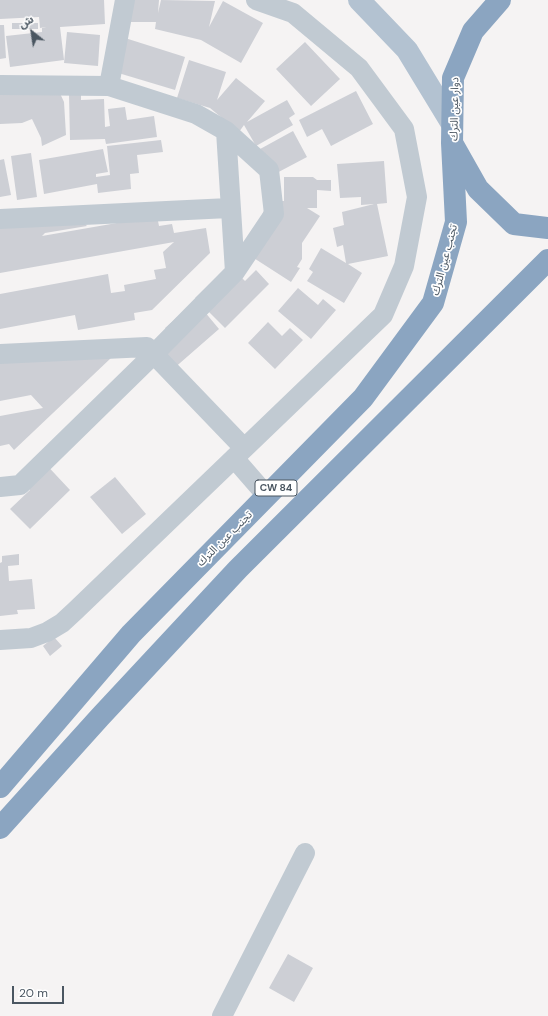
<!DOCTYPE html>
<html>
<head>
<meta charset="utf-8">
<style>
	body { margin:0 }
	#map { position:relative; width:548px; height:1016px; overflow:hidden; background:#f5f3f3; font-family:"DM Sans","Noto Sans Arabic",sans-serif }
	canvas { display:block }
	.north { position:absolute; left:12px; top:12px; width:40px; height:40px; -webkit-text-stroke:3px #fff; paint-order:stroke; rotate:330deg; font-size:11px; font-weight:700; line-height:16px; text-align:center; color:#4a5661 }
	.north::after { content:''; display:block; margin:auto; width:14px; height:18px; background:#4a5661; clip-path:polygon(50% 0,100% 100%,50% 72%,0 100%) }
	.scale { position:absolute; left:12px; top:986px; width:52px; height:18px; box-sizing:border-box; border:2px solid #4a5661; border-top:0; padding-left:5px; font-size:12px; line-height:14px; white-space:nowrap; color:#4a5661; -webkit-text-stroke:3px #fff; paint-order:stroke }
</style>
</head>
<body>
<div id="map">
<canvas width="548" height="1016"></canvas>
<div class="north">ش</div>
<div class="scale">20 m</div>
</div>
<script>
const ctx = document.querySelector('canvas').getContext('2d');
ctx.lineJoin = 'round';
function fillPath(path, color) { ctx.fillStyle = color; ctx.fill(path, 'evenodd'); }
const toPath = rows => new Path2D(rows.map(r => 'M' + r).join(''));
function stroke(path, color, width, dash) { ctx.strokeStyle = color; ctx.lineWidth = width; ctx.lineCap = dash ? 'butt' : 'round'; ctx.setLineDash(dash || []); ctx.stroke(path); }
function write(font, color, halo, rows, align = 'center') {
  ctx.font = font + ' "DM Sans","Noto Sans Arabic",sans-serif'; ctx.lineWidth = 3.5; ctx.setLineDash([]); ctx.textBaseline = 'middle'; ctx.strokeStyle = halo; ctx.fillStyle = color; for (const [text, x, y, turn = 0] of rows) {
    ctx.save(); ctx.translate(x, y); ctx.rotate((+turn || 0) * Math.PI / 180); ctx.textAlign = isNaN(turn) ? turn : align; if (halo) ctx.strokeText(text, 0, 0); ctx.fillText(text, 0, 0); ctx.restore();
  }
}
const building = toPath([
	[0,0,104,0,105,24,60,27,64,60,10,67,6,36,42,32,42,28,46,27,40,28,39,17,0,19],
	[119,0,159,0,158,13,161,0,215,1,209,27,223,1,263,23,241,63,201,40,155,29,156,22,118,22],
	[12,23,38,23,38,29,12,29],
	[0,25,4,25,6,58,0,59],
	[67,32,100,35,98,66,64,63],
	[125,38,185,57,175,90,115,72],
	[305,42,340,79,311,106,276,69],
	[189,60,226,72,217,100,236,78,265,101,247,122,287,100,295,114,289,118,293,125,256,146,244,125,239,132,210,108,177,98],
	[0,87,58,89,64,102,66,135,42,146,41,138,32,119,22,123,0,124],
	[356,91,373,124,331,146,322,129,307,137,299,120],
	[69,94,81,94,81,100,104,99,105,127,110,126,108,109,125,107,127,120,154,116,157,137,106,144,105,139,70,140],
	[293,131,307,157,271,176,251,154],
	[161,140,163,152,137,155,139,173,130,174,131,189,98,193,97,184,44,194,39,160,103,149,108,172,96,174,96,177,110,175,107,146],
	[31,153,37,197,17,200,11,156],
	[4,159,11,195,0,197,0,160],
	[384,161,387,203,377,204,388,256,348,264,362,273,344,303,307,281,313,272,309,269,321,248,346,263,343,245,337,247,333,228,344,225,342,212,374,204,361,205,361,197,340,198,337,164],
	[284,177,313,177,317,180,331,180,331,191,317,190,317,208,307,208,320,216,302,243,302,259,297,267,300,268,291,282,246,253,268,201,284,201],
	[74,213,87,226,45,233,42,236,157,216,159,226,172,224,174,233,206,228,210,253,152,310,134,313,135,320,78,330,75,315,0,329,0,294,108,274,111,293,125,291,124,285,156,279,154,270,166,268,163,252,174,242,0,273,0,226],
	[229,265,245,281,256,270,269,284,225,328,195,298],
	[298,288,318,305,323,299,336,310,311,339,278,311],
	[199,305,219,329,172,370,156,352,173,337,165,328,182,313],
	[268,322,282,336,290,328,303,340,275,369,248,343],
	[111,358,14,450,9,444,0,446,0,416,43,408,31,395,0,401,0,359],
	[41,459,70,490,30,529,10,509,30,490,20,479],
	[115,477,146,514,122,534,90,497],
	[19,554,19,565,8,566,9,581,32,579,35,609,17,610,18,614,0,616,0,563,2,562,2,556],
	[54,637,62,646,50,656,43,646],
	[288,954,313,968,294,1002,269,988]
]);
const minor = toPath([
	[0,85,109,86,196,114,226,131,269,170,274,214,235,272,154,354,20,485,0,487],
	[109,86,125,0],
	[226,131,235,272],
	[0,219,229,208],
	[0,354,147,347,244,448],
	[234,458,267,496],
	[0,640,31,638,47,632,62,623,75,611,383,315,404,266,417,197,404,129,359,68,293,13,256,0],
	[222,1016,305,853]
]);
const major = toPath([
	[359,0,407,50,452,124]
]);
const highway = toPath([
	[500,0,473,31,453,78,452,143,478,189,514,224,548,228],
	[0,787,131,634,363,398,433,303,456,222,452,143],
	[0,828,100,717,238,569,548,260]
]);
const shields = [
	[276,488,42]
];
const shieldNames = [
	["CW 84",276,488]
];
const streetNames = [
	["دوار عين الترك",455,109,-89],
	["تجنب عين الترك",445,260,-75],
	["تجنب عين الترك",225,539,-45]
];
fillPath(building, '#cdcfd5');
stroke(minor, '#c1cad2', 20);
stroke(major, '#b3c2d1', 22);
stroke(highway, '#8ba5c1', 22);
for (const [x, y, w] of shields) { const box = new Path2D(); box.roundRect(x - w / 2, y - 8, w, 16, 3); ctx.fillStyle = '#fff'; ctx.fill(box); stroke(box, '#4a5661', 1); }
write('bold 10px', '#4a5661', null, shieldNames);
write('11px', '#4a5661', '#fff', streetNames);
</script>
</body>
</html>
